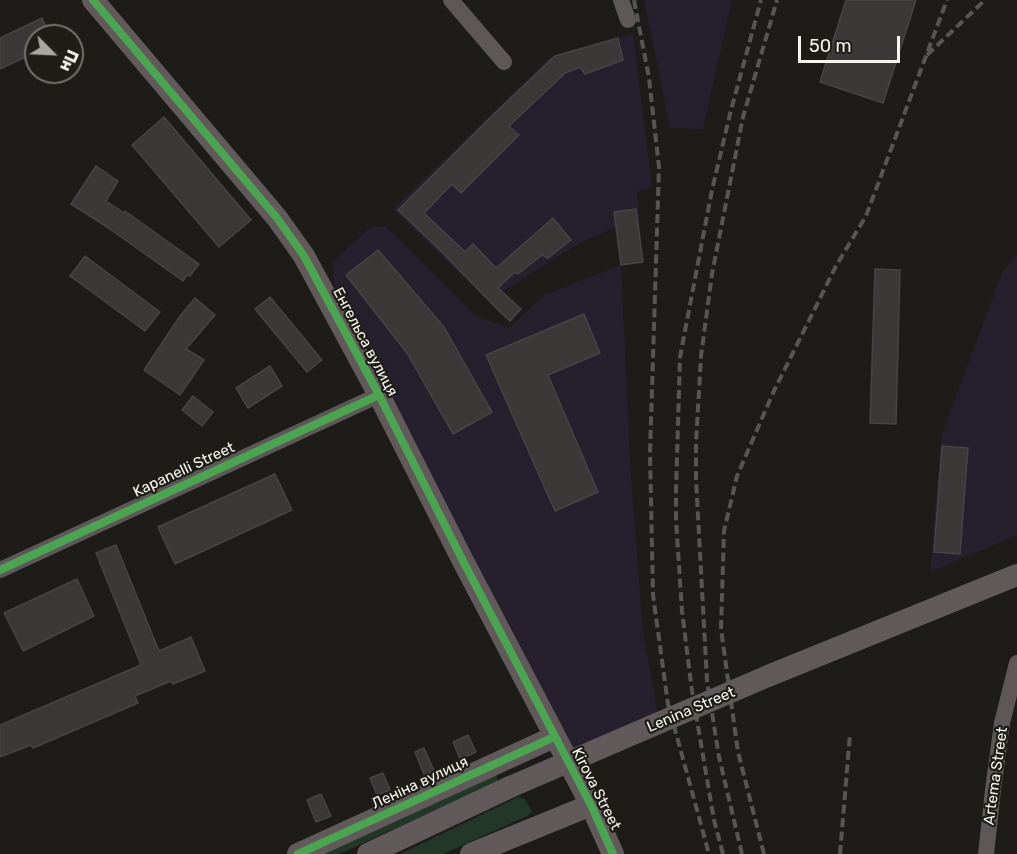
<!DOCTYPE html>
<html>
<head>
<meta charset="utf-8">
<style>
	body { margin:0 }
	#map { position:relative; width:1017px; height:854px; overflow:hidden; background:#1d1c19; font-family:Rubik,sans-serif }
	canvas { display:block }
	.north { position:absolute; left:24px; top:24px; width:60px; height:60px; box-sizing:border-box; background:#1f1d17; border:2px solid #75736d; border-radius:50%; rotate:114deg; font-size:16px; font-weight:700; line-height:24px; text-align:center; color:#f5f4ef }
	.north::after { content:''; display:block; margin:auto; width:21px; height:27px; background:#a9a8a4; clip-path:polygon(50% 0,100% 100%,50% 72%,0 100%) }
	.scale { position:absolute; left:798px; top:36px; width:102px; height:27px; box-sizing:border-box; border:3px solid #f5f4ef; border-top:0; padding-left:8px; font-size:18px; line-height:21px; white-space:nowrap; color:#f5f4ef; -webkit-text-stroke:4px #1f1d17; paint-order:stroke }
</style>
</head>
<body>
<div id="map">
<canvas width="1017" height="854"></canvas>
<div class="north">Пн</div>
<div class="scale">50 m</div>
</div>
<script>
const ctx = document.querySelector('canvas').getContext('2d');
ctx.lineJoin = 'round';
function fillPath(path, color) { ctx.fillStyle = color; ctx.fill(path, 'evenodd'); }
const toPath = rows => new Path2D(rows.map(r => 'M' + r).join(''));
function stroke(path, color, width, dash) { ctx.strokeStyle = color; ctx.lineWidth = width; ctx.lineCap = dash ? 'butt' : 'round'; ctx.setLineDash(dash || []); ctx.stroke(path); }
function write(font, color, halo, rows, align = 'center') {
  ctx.font = font + ' Rubik,sans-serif'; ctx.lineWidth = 4.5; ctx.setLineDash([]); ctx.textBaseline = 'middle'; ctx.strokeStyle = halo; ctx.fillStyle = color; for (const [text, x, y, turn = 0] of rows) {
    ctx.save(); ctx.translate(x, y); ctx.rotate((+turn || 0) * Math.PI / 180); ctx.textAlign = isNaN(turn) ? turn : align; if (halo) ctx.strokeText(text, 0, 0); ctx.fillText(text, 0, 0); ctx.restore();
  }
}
const industrial = toPath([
	[644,0,732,0,703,129,670,128],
	[633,34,652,187,637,192,643,262,621,265,630,463,643,633,658,713,569,751,496,612,334,282,333,262,371,226,386,227,474,315,509,328,544,295,621,265,616,227,581,242,488,301,393,209,549,58],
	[1017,254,1017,535,930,572,942,434,1002,273]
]);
const green = toPath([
	[495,771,498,782,339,854,313,854],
	[518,797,525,799,532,812,527,816,443,854,400,854]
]);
const building = toPath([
	[846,0,916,0,883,103,820,82,846,0],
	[42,18,50,36,36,36,36,52,0,69,0,38,42,18],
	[618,38,623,60,585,74,580,67,565,73,509,126,519,135,461,193,452,184,424,213,465,252,473,244,496,268,553,218,571,240,548,258,542,255,518,274,515,272,498,288,521,309,510,321,499,311,440,250,398,210,496,112,555,56,618,38],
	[164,117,251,220,219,247,132,145,164,117],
	[96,166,118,181,106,201,124,213,125,211,199,264,190,276,187,275,183,281,107,227,71,204,96,166],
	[636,209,643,262,621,265,614,212,636,209],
	[378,250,444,327,492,412,453,434,407,353,346,275,378,250],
	[85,256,160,312,145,331,70,276,85,256],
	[875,269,900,270,896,424,870,423,875,269],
	[270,297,322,360,307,372,255,309,270,297],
	[195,298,215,315,186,349,204,360,180,395,144,370,180,316,195,298],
	[584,314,600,353,548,375,598,492,555,511,486,355,584,314],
	[270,366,282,386,248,408,236,388,270,366],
	[193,396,213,412,202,426,182,410,193,396],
	[942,446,968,448,960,554,934,552,942,446],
	[275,474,292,510,175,564,158,527,275,474],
	[116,545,159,651,191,637,205,671,173,684,171,681,135,696,138,703,33,748,31,745,0,757,0,725,141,665,96,553,116,545],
	[77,579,94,616,23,651,4,613,77,579],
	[468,735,476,752,460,759,453,742,468,735],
	[424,748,435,773,425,777,415,752,424,748],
	[383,773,390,790,377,795,370,778,383,773],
	[321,794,331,816,316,822,307,800,321,794]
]);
const street = toPath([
	[451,0,504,62],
	[621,0,628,20],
	[0,570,379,395],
	[986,854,993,790,1002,723,1017,663]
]);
const secondary = toPath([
	[93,0,277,218,304,256,379,395,463,561,591,805,613,854],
	[768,676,1017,575],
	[298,854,554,737],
	[368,854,510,787],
	[471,854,591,805]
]);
const rail = toPath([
	[634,0,649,78,659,167,650,453,653,595,668,704,709,854],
	[927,55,985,0],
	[723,854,714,820,692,691,682,611,676,520,676,490,680,357,712,190,730,114,761,0],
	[742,854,719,757,707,681,696,479,696,443,701,356,712,274,743,117,777,0],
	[764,854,738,752,721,629,724,531,737,476,773,393,836,266,866,216,947,0],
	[840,854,850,734]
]);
const secondaryBridge = toPath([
	[510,787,768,676]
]);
const cycleway = toPath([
	[93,0,277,218,304,256,379,395,463,561,591,805,613,854],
	[0,570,379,395],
	[298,854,554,737]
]);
const streetNames = [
	["Енгельса вулиця",365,342,62],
	["Kapanelli Street",184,470,-25],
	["Lenina Street",691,710,-23],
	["Artema Street",996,776,-82],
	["Леніна вулиця",420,783,-25],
	["Kirova Street",596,789,63]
];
fillPath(industrial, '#261f2d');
fillPath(green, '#223728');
fillPath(building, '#3a3938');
stroke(building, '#464444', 1.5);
stroke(street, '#5e5758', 16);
stroke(secondary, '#61595a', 22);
stroke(rail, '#585654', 4, [9, 4.5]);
stroke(secondaryBridge, '#61595a', 22);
stroke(cycleway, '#4ca352', 8);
write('15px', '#f5f4ef', '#1f1d17', streetNames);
</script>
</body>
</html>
